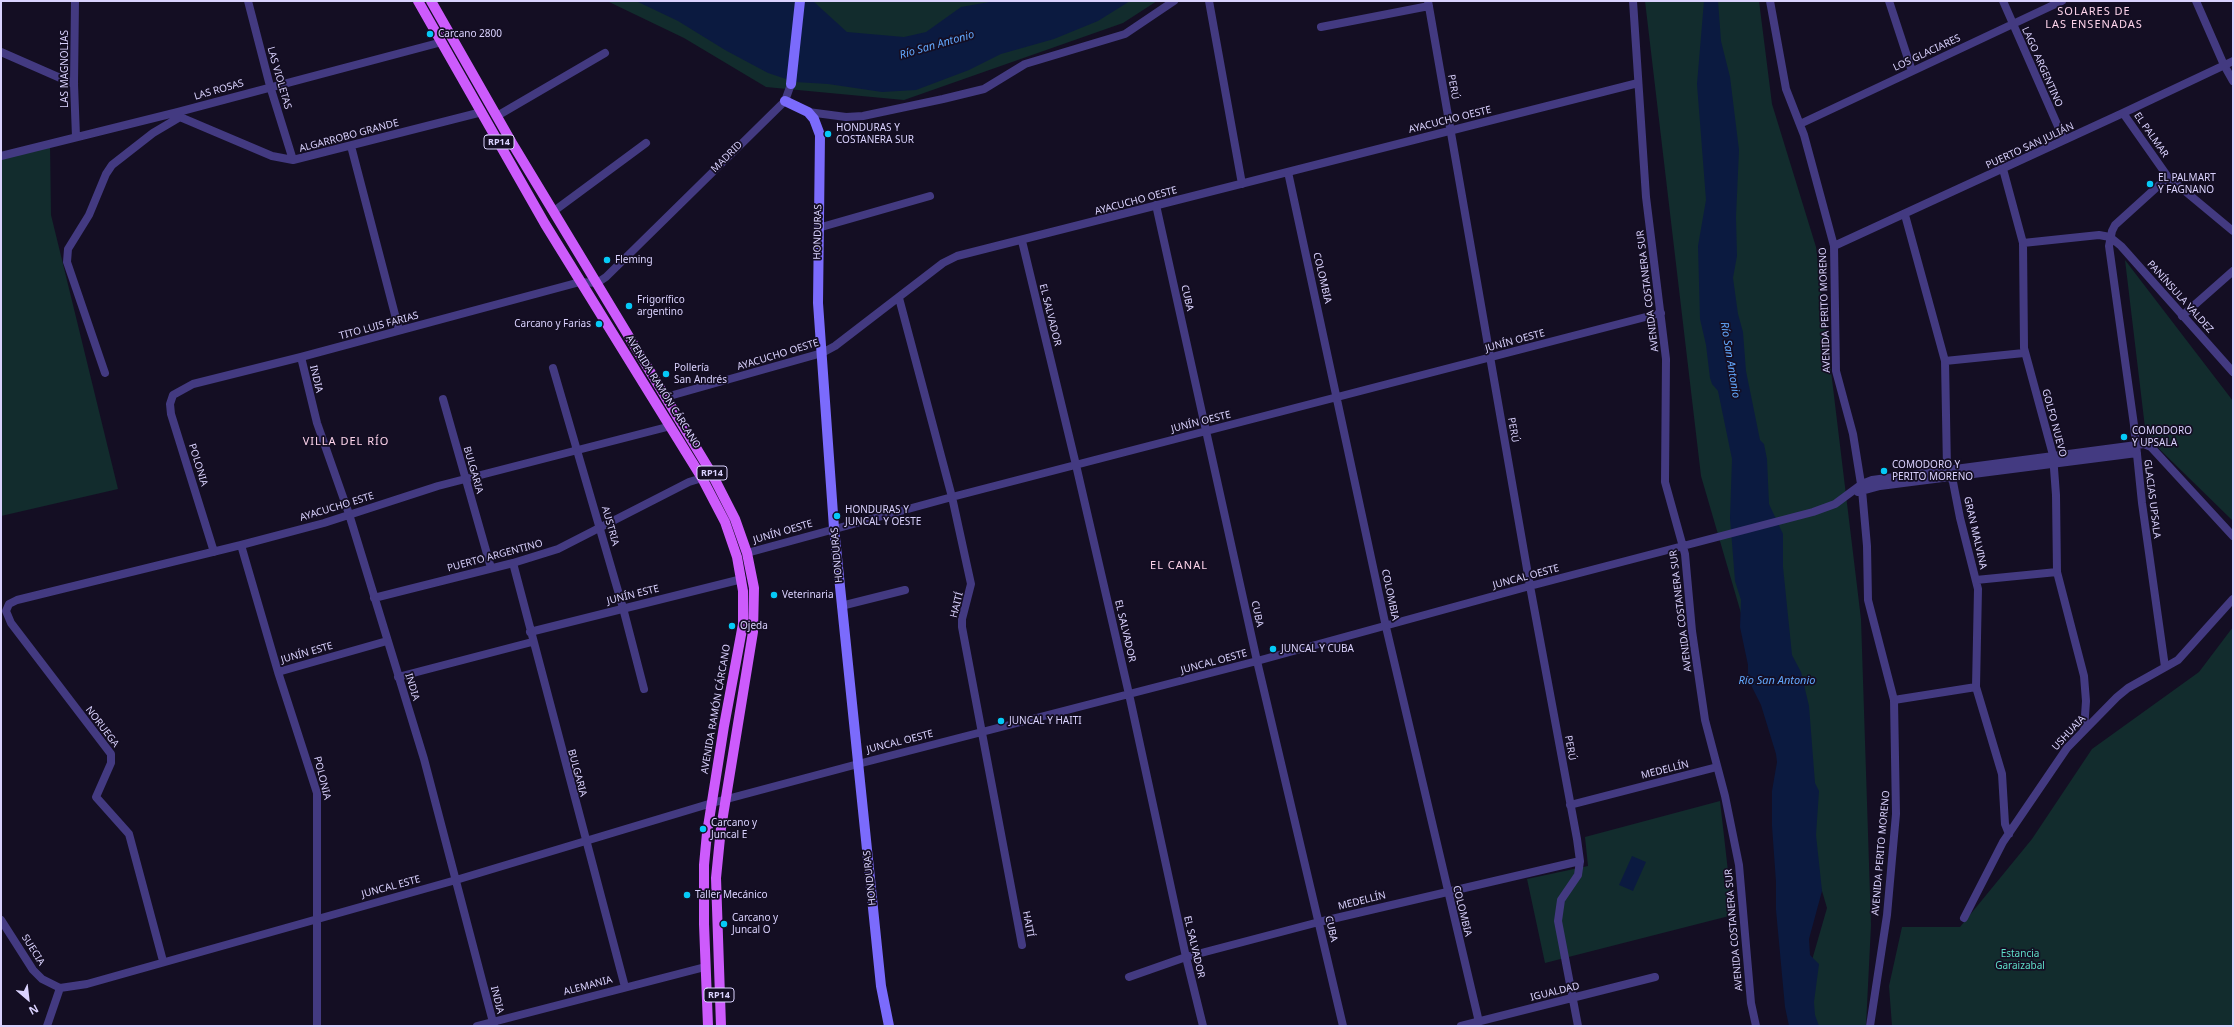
<!DOCTYPE html>
<html>
<head>
<meta charset="utf-8">
<style>
	body { margin:0 }
	#map { position:relative; width:2234px; height:1027px; overflow:hidden; background:#140e23; font-family:"Noto Sans",sans-serif }
	canvas { display:block }
	.frame { position:absolute; inset:0; border:2px solid #dad2fe; pointer-events:none }
	.north { position:absolute; left:8px; top:979px; width:40px; height:40px; -webkit-text-stroke:3px #140e23; paint-order:stroke; rotate:152deg; font-size:11px; font-weight:700; line-height:16px; text-align:center; color:#dad2fe }
	.north::after { content:''; display:block; margin:auto; width:14px; height:18px; background:#dad2fe; clip-path:polygon(50% 0,100% 100%,50% 72%,0 100%) }
</style>
</head>
<body>
<div id="map">
<canvas width="2234" height="1027"></canvas>
<div class="frame"></div>
<div class="north">N</div>
</div>
<script>
const ctx = document.querySelector('canvas').getContext('2d');
ctx.lineJoin = 'round';
function fillPath(path, color) { ctx.fillStyle = color; ctx.fill(path, 'evenodd'); }
const toPath = rows => new Path2D(rows.map(r => 'M' + r).join(''));
function stroke(path, color, width, dash) { ctx.strokeStyle = color; ctx.lineWidth = width; ctx.lineCap = dash ? 'butt' : 'round'; ctx.setLineDash(dash || []); ctx.stroke(path); }
function write(font, color, halo, rows, align = 'center') {
  ctx.font = font + ' "Noto Sans",sans-serif'; ctx.lineWidth = 3.5; ctx.setLineDash([]); ctx.textBaseline = 'middle'; ctx.strokeStyle = halo; ctx.fillStyle = color; for (const [text, x, y, turn = 0] of rows) {
    ctx.save(); ctx.translate(x, y); ctx.rotate((+turn || 0) * Math.PI / 180); ctx.textAlign = isNaN(turn) ? turn : align; if (halo) ctx.strokeText(text, 0, 0); ctx.fillText(text, 0, 0); ctx.restore();
  }
}
const green = toPath([
	[607,1,1157,1,1123,23,904,100,766,87,684,38],
	[1645,1,1759,1,1772,104,1816,247,1861,619,1871,925,1866,1026,1793,1026,1827,908,1701,476],
	[50,143,51,215,118,489,1,516,1,156],
	[2125,260,2233,401,2233,521,2146,436],
	[2233,627,2233,1026,1892,1026,1889,986,1902,927,1960,927,2032,839,2092,749,2199,672],
	[1720,801,1733,915,1545,963,1527,879,1588,866,1585,837]
]);
const water = toPath([
	[636,1,813,1,847,32,904,37,926,32,961,7,995,1,1130,1,1098,21,1054,39,1001,54,969,70,916,90,882,92,828,84,795,82,768,73,725,50,678,21],
	[1704,1,1718,1,1721,41,1730,77,1739,150,1736,217,1737,256,1733,278,1738,314,1743,332,1746,371,1760,440,1764,444,1767,459,1769,504,1783,534,1783,567,1792,655,1801,672,1809,706,1815,783,1819,791,1816,835,1822,891,1809,939,1810,955,1819,964,1814,1002,1815,1015,1819,1026,1789,1026,1785,1007,1776,910,1776,882,1772,826,1772,791,1777,762,1776,754,1761,705,1748,679,1748,665,1740,627,1741,600,1735,581,1730,518,1732,459,1718,391,1712,384,1710,378,1706,345,1700,319,1698,246,1706,200,1697,84],
	[1632,856,1646,862,1633,891,1619,885]
]);
const minor = toPath([
	[75,1,74,84,76,137],
	[248,1,270,86,293,160],
	[1209,1,1242,184],
	[1428,1,1530,586,1577,839,1580,861,1578,875,1561,900,1558,921,1578,1026],
	[1633,1,1646,197,1666,359,1665,482,1685,554,1692,631,1705,720,1725,796,1739,865,1751,1003,1756,1026],
	[1770,1,1786,89,1804,135,1834,246,1836,371,1853,434,1862,490,1867,546,1868,600,1894,700,1896,814,1887,915,1870,1026],
	[1889,1,1912,71],
	[2003,1,2064,140],
	[2196,1,2224,65,2233,81],
	[1321,27,1429,6],
	[1,52,74,84],
	[808,112,846,117,863,116,943,99,984,89,1025,64,1125,34,1174,1],
	[2123,113,2168,177,2233,231],
	[497,116,605,53],
	[180,117,272,156,293,160,482,112],
	[1800,124,2062,1],
	[351,146,399,330],
	[1,156,178,112,442,42],
	[2003,169,2023,243,2024,348,2053,455,2056,495,2057,572,2084,676,2086,701,2084,730],
	[1288,172,1386,627,1479,1022],
	[1156,205,1257,661,1343,1026],
	[554,211,646,143],
	[1905,215,1945,361,1947,469,1953,482,1960,518,1978,589,1976,687,2002,774,2005,824,2009,834],
	[818,228,930,196],
	[1022,241,1076,465,1129,694,1186,957,1203,1026],
	[2023,243,2099,235,2110,237,2121,246,2233,372],
	[1834,246,2123,113,2233,61],
	[899,298,952,497,971,584,962,619,962,627,1022,945],
	[2182,316,2233,271],
	[301,357,317,423,349,514,424,759,494,1026],
	[1945,361,2024,353],
	[553,368,623,608,644,689],
	[105,373,67,262,68,249,89,215,106,174,112,165,153,133,180,117],
	[666,397,822,353,835,346,943,263,957,256,1638,83],
	[443,399,491,568],
	[1858,492,1880,486,2137,453],
	[241,545,278,672,317,793,317,1026],
	[214,552,171,414,170,404,173,395,193,384,301,357,580,282,597,283,606,277,785,101,791,84],
	[747,553,952,497,1661,313],
	[513,563,625,987],
	[1976,580,2057,572],
	[374,598,513,563,558,549,689,482,702,478],
	[841,606,905,590],
	[530,632,742,579],
	[2165,667,2142,503,2134,425,2109,246,2112,231,2115,225,2168,177],
	[278,672,387,641],
	[398,677,532,642],
	[1894,700,1976,687],
	[1570,805,1717,767],
	[1964,918,2003,842,2067,748,2117,697,2128,688,2178,660,2233,599],
	[1,920,33,970,42,979,60,988,47,1026],
	[163,961,129,834,96,797,111,763,111,754,11,623,6,611,9,604,17,600,241,545,324,523,438,486,671,426],
	[1129,977,1186,957,1319,922,1580,861],
	[60,988,87,984,456,880,712,803,858,764,1257,661,1530,586,1813,512,1835,504,1862,484,1872,480,2144,444,2151,447,2233,536],
	[477,1026,705,967],
	[1461,1026,1655,977]
]);
const secondary = toPath([
	[791,84,800,1],
	[785,101,808,112,814,119,820,135,818,303,834,528,881,986,889,1026]
]);
const primary = toPath([
	[418,1,545,224,702,478,725,522,737,557,743,591,743,624,724,726,707,833,704,865,704,924,708,1026],
	[431,1,512,143,712,474,735,519,747,553,754,588,753,632,721,828,716,878,721,1026]
]);
const markers = [
	[430,34,4,"#05caf7"],
	[828,134,4,"#05caf7"],
	[2150,184,4,"#05caf7"],
	[607,260,4,"#05caf7"],
	[629,306,4,"#05caf7"],
	[599,324,4,"#05caf7"],
	[666,374,4,"#05caf7"],
	[2124,437,4,"#05caf7"],
	[1884,471,4,"#05caf7"],
	[837,516,4,"#05caf7"],
	[774,595,4,"#05caf7"],
	[732,626,4,"#05caf7"],
	[1273,649,4,"#05caf7"],
	[1001,721,4,"#05caf7"],
	[703,829,4,"#05caf7"],
	[687,895,4,"#05caf7"],
	[724,924,4,"#05caf7"]
];
const shields = [
	[499,142,30],
	[712,473,30],
	[719,995,30]
];
const shieldNames = [
	["RP14",499,142],
	["RP14",712,473],
	["RP14",719,995]
];
const poiNames = [
	["Carcano 2800",438,34],
	["HONDURAS Y",836,128],
	["COSTANERA SUR",836,140],
	["EL PALMART",2158,178],
	["Y FAGNANO",2158,190],
	["Fleming",615,260],
	["Frigorífico",637,300],
	["argentino",637,312],
	["Carcano y Farias",591,324,"right"],
	["Pollería",674,368],
	["San Andrés",674,380],
	["COMODORO",2132,431],
	["Y UPSALA",2132,443],
	["COMODORO Y",1892,465],
	["PERITO MORENO",1892,477],
	["HONDURAS Y",845,510],
	["JUNCAL Y OESTE",845,522],
	["Veterinaria",782,595],
	["Ojeda",740,626],
	["JUNCAL Y CUBA",1281,649],
	["JUNCAL Y HAITI",1009,721],
	["Carcano y",711,823],
	["Juncal E",711,835],
	["Taller Mecánico",695,895],
	["Carcano y",732,918],
	["Juncal O",732,930]
];
const streetNames = [
	["LOS GLACIARES",1927,53,-25],
	["LAGO ARGENTINO",2042,67,66],
	["LAS MAGNOLIAS",65,69,-90],
	["LAS VIOLETAS",279,78,74],
	["PERÚ",1453,87,80],
	["LAS ROSAS",219,90,-16],
	["AYACUCHO OESTE",1450,120,-14],
	["EL PALMAR",2151,135,55],
	["ALGARROBO GRANDE",349,136,-15],
	["PUERTO SAN JULIÁN",2030,146,-25],
	["MADRID",727,157,-45],
	["AYACUCHO OESTE",1136,201,-15],
	["HONDURAS",818,232,-89],
	["COLOMBIA",1322,278,77],
	["AVENIDA COSTANERA SUR",1648,291,-97],
	["PANÍNSULA VALDEZ",2180,297,48],
	["CUBA",1187,298,77],
	["AVENIDA PERITO MORENO",1825,310,-92],
	["EL SALVADOR",1050,315,76],
	["TITO LUIS FARIAS",379,326,-15],
	["JUNÍN OESTE",1515,341,-15],
	["AYACUCHO OESTE",778,355,-17],
	["INDIA",316,379,77],
	["AVENIDA RAMÓN CÁRCANO",663,392,58],
	["JUNÍN OESTE",1201,422,-14],
	["GOLFO NUEVO",2054,423,75],
	["PERÚ",1513,430,80],
	["POLONIA",198,465,73],
	["BULGARIA",473,470,74],
	["GLACIAS UPSALA",2152,499,83],
	["AYACUCHO ESTE",337,507,-17],
	["AUSTRIA",610,526,74],
	["JUNÍN OESTE",783,532,-16],
	["GRAN MALVINA",1975,533,77],
	["HONDURAS",837,555,-95],
	["PUERTO ARGENTINO",495,556,-15],
	["JUNCAL OESTE",1526,577,-15],
	["JUNÍN ESTE",633,595,-14],
	["COLOMBIA",1390,595,78],
	["HAITÍ",957,605,-76],
	["AVENIDA COSTANERA SUR",1681,611,-97],
	["CUBA",1257,614,78],
	["EL SALVADOR",1125,631,77],
	["JUNÍN ESTE",307,653,-16],
	["JUNCAL OESTE",1214,662,-15],
	["INDIA",412,687,73],
	["AVENIDA RAMÓN CÁRCANO",716,709,-80],
	["NORUEGA",102,727,53],
	["USHUAIA",2069,733,-47],
	["JUNCAL OESTE",900,742,-14],
	["PERÚ",1570,748,80],
	["MEDELLÍN",1665,770,-14],
	["BULGARIA",577,773,75],
	["POLONIA",322,778,76],
	["AVENIDA PERITO MORENO",1881,853,-85],
	["HONDURAS",870,878,-96],
	["JUNCAL ESTE",391,887,-15],
	["MEDELLÍN",1362,901,-14],
	["COLOMBIA",1462,911,76],
	["HAITÍ",1028,924,79],
	["CUBA",1331,929,77],
	["AVENIDA COSTANERA SUR",1734,930,-95],
	["EL SALVADOR",1194,947,77],
	["SUECIA",33,950,58],
	["ALEMANIA",588,986,-15],
	["IGUALDAD",1555,992,-14],
	["INDIA",497,1000,76]
];
const parkNames = [
	["Estancia",2020,954],
	["Garaizabal",2020,966]
];
const neighbourhoodNames = [
	["SOLARES DE",2094,12],
	["LAS ENSENADAS",2094,25],
	["VILLA DEL RÍO",346,442],
	["EL CANAL",1179,566]
];
const waterNames = [
	["Río San Antonio",937,45,-16],
	["Río San Antonio",1730,360,81],
	["Río San Antonio",1777,681]
];
fillPath(green, '#122c2d');
fillPath(water, '#0b1a40');
stroke(minor, '#433a81', 8);
stroke(secondary, '#7b6bfc', 10);
stroke(primary, '#cd5bfc', 10);
for (const [x, y, r, color] of markers) { const dot = new Path2D(); dot.arc(x, y, r, 0, 2 * Math.PI); ctx.fillStyle = color; ctx.fill(dot); stroke(dot, '#140e23', 1.5); }
for (const [x, y, w] of shields) { const box = new Path2D(); box.roundRect(x - w / 2, y - 7, w, 14, 3); ctx.fillStyle = '#140e23'; ctx.fill(box); stroke(box, '#dad2fe', 1); }
write('bold 9px', '#dad2fe', null, shieldNames);
write('10px', '#dad2fe', '#140e23', poiNames, 'left');
write('10px', '#dad2fe', '#140e23', streetNames);
write('10px', '#5fddc8', '#140e23', parkNames);
ctx.letterSpacing = '1px';
write('11px', '#fed4eb', '#140e23', neighbourhoodNames);
ctx.letterSpacing = '0px';
write('italic 11px', '#62a7fc', '#140e23', waterNames);
</script>
</body>
</html>
